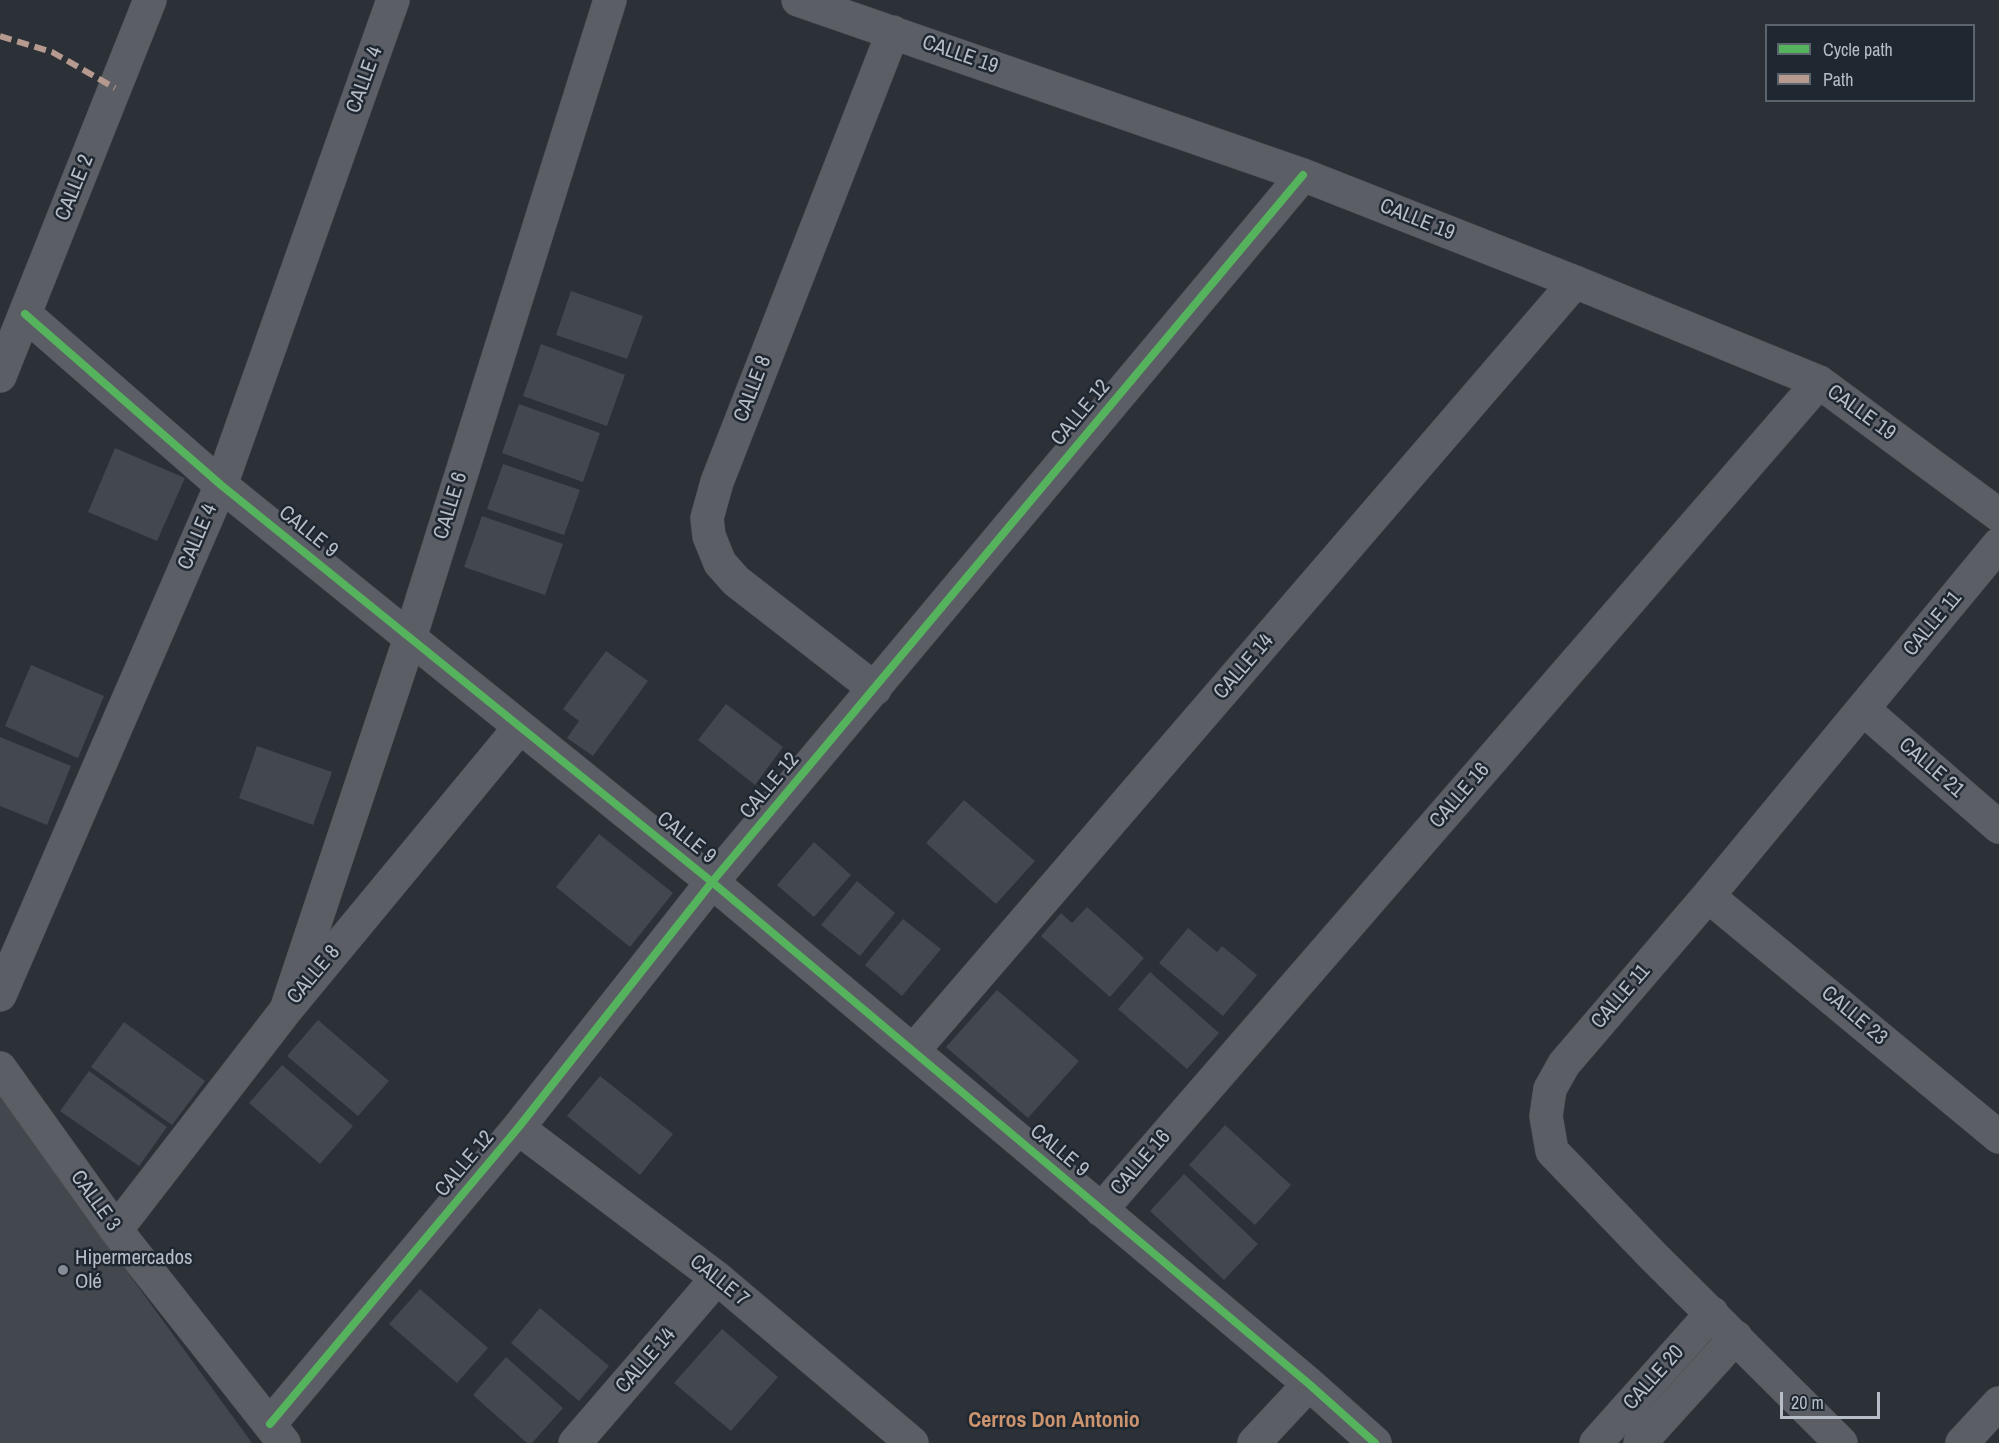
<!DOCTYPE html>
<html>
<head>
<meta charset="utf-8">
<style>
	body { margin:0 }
	#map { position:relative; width:1999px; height:1443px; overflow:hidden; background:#2b3137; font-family:"Archivo Narrow",sans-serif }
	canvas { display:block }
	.legend { position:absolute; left:1765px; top:24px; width:210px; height:78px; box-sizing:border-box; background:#1f2731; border:2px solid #5b636d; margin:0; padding:8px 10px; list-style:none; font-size:18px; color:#b6bdc7 }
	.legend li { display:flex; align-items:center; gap:12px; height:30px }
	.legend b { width:30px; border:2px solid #5b636d }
	.scale { position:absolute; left:1780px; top:1392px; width:100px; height:27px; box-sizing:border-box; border:3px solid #b6bdc7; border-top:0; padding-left:8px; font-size:18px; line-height:21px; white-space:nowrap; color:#b6bdc7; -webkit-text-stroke:4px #1f2731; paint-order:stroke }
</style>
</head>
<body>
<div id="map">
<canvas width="1999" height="1443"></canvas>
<ul class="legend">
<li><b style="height:8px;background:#56b35d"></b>Cycle path</li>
<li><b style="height:8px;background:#b69a8f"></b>Path</li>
</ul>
<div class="scale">20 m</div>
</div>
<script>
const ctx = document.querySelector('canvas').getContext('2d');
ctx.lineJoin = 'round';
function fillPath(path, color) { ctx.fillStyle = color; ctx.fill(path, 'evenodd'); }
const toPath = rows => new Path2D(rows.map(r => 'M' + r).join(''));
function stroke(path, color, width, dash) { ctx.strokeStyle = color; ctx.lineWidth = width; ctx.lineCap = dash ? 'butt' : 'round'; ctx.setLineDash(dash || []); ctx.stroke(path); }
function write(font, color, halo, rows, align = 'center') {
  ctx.font = font + ' "Archivo Narrow",sans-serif'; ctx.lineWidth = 5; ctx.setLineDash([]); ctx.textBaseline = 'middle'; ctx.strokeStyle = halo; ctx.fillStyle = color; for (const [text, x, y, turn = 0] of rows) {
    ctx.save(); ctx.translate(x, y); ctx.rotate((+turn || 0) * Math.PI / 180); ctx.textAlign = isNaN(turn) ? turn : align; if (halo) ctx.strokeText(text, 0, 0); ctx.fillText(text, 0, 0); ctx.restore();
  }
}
const building = toPath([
	[571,291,643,316,627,359,556,335],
	[541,344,625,375,607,426,523,396],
	[519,404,600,433,583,482,502,453],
	[115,448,185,478,157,541,88,512],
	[503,464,580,490,564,535,487,509],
	[482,516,563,544,545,595,464,567],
	[606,651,648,681,593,756,567,738,579,721,563,709],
	[31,665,104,696,78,758,5,726],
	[726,704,783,747,755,785,698,740],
	[0,737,71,766,47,825,0,806],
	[257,746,332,772,313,825,239,798],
	[964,800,1035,861,996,904,926,843],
	[599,834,673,893,630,947,556,887],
	[814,842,851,875,814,917,777,885],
	[857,881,895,913,860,956,821,925],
	[1087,907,1144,958,1110,997,1041,936,1061,913,1072,923],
	[903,919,941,949,902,996,865,965],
	[1188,928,1217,952,1222,946,1257,975,1223,1016,1159,963],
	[1150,972,1219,1033,1187,1069,1118,1009],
	[997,990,1079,1061,1028,1118,946,1047],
	[318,1020,389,1081,358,1116,287,1056],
	[124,1022,205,1081,172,1125,91,1067],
	[282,1065,353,1126,320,1164,249,1103],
	[89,1071,167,1127,139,1166,60,1111],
	[600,1076,673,1134,640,1175,567,1116],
	[0,1097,252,1443,0,1443],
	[1225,1125,1291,1185,1255,1225,1189,1165],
	[1184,1174,1258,1244,1224,1280,1150,1211],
	[420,1289,488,1348,457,1383,389,1324],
	[540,1308,609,1366,579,1401,511,1343],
	[722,1329,778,1377,731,1431,674,1383],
	[506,1357,563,1408,532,1443,527,1443,473,1395]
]);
const street = toPath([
	[798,0,1303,175,1575,282,1819,382,1999,515],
	[25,314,221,485,712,882,1309,1384,1375,1443],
	[0,376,150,0],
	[875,689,736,581,720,563,709,536,707,518,717,482,893,32],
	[1863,709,1999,827],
	[1708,896,1999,1137],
	[0,995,221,485,393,0],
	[286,1010,410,638,610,0],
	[913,1051,1575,282],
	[0,1068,116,1230,284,1443],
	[518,1128,717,1278,912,1443],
	[1101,1210,1819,382],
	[116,1230,286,1010,520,727],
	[270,1424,518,1128,712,882,1303,175],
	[575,1443,717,1278],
	[1254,1443,1309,1384],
	[1596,1443,1712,1313],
	[1640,1443,1736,1337],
	[1841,1443,1653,1256,1552,1151,1546,1116,1550,1089,1564,1064,1708,896,1999,544],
	[1962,1443,1999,1403]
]);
const quiet = toPath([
	[0,36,52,52,115,88]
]);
const cycleway = toPath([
	[25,314,221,485,712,882,1309,1384,1375,1443],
	[270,1424,518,1128,712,882,1303,175]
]);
const markers = [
	[63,1270,6,"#858c95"]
];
const streetNames = [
	["CALLE 19",960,55,19],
	["CALLE 4",365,80,-70],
	["CALLE 2",75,188,-68],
	["CALLE 19",1417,220,22],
	["CALLE 8",753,389,-69],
	["CALLE 12",1081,413,-50],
	["CALLE 19",1861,413,36],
	["CALLE 6",451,506,-73],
	["CALLE 9",308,532,39],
	["CALLE 4",198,537,-67],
	["CALLE 11",1933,624,-50],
	["CALLE 14",1244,667,-49],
	["CALLE 21",1931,768,41],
	["CALLE 12",770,786,-50],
	["CALLE 16",1460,796,-49],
	["CALLE 9",686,838,39],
	["CALLE 8",314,975,-50],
	["CALLE 11",1621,997,-49],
	["CALLE 23",1854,1016,40],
	["CALLE 9",1059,1151,40],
	["CALLE 16",1141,1163,-49],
	["CALLE 12",465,1164,-50],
	["CALLE 3",95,1201,54],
	["CALLE 7",719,1281,39],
	["CALLE 14",646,1361,-49],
	["CALLE 20",1654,1378,-48]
];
const poiNames = [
	["Hipermercados",75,1258],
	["Olé",75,1282]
];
const neighbourhoodNames = [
	["Cerros Don Antonio",1054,1421]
];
fillPath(building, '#43484e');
stroke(street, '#494d52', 34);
stroke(street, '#5b5f65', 33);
stroke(quiet, '#b69a8f', 6, [12, 6]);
stroke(cycleway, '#56b35d', 8);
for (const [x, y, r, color] of markers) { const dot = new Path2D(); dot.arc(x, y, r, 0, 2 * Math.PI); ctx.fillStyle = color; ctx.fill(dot); stroke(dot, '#1f2731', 2); }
write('21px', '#b6bdc7', '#1f2731', streetNames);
write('21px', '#b6bdc7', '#1f2731', poiNames, 'left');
write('bold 22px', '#cb936e', '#1f2731', neighbourhoodNames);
</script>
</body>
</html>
